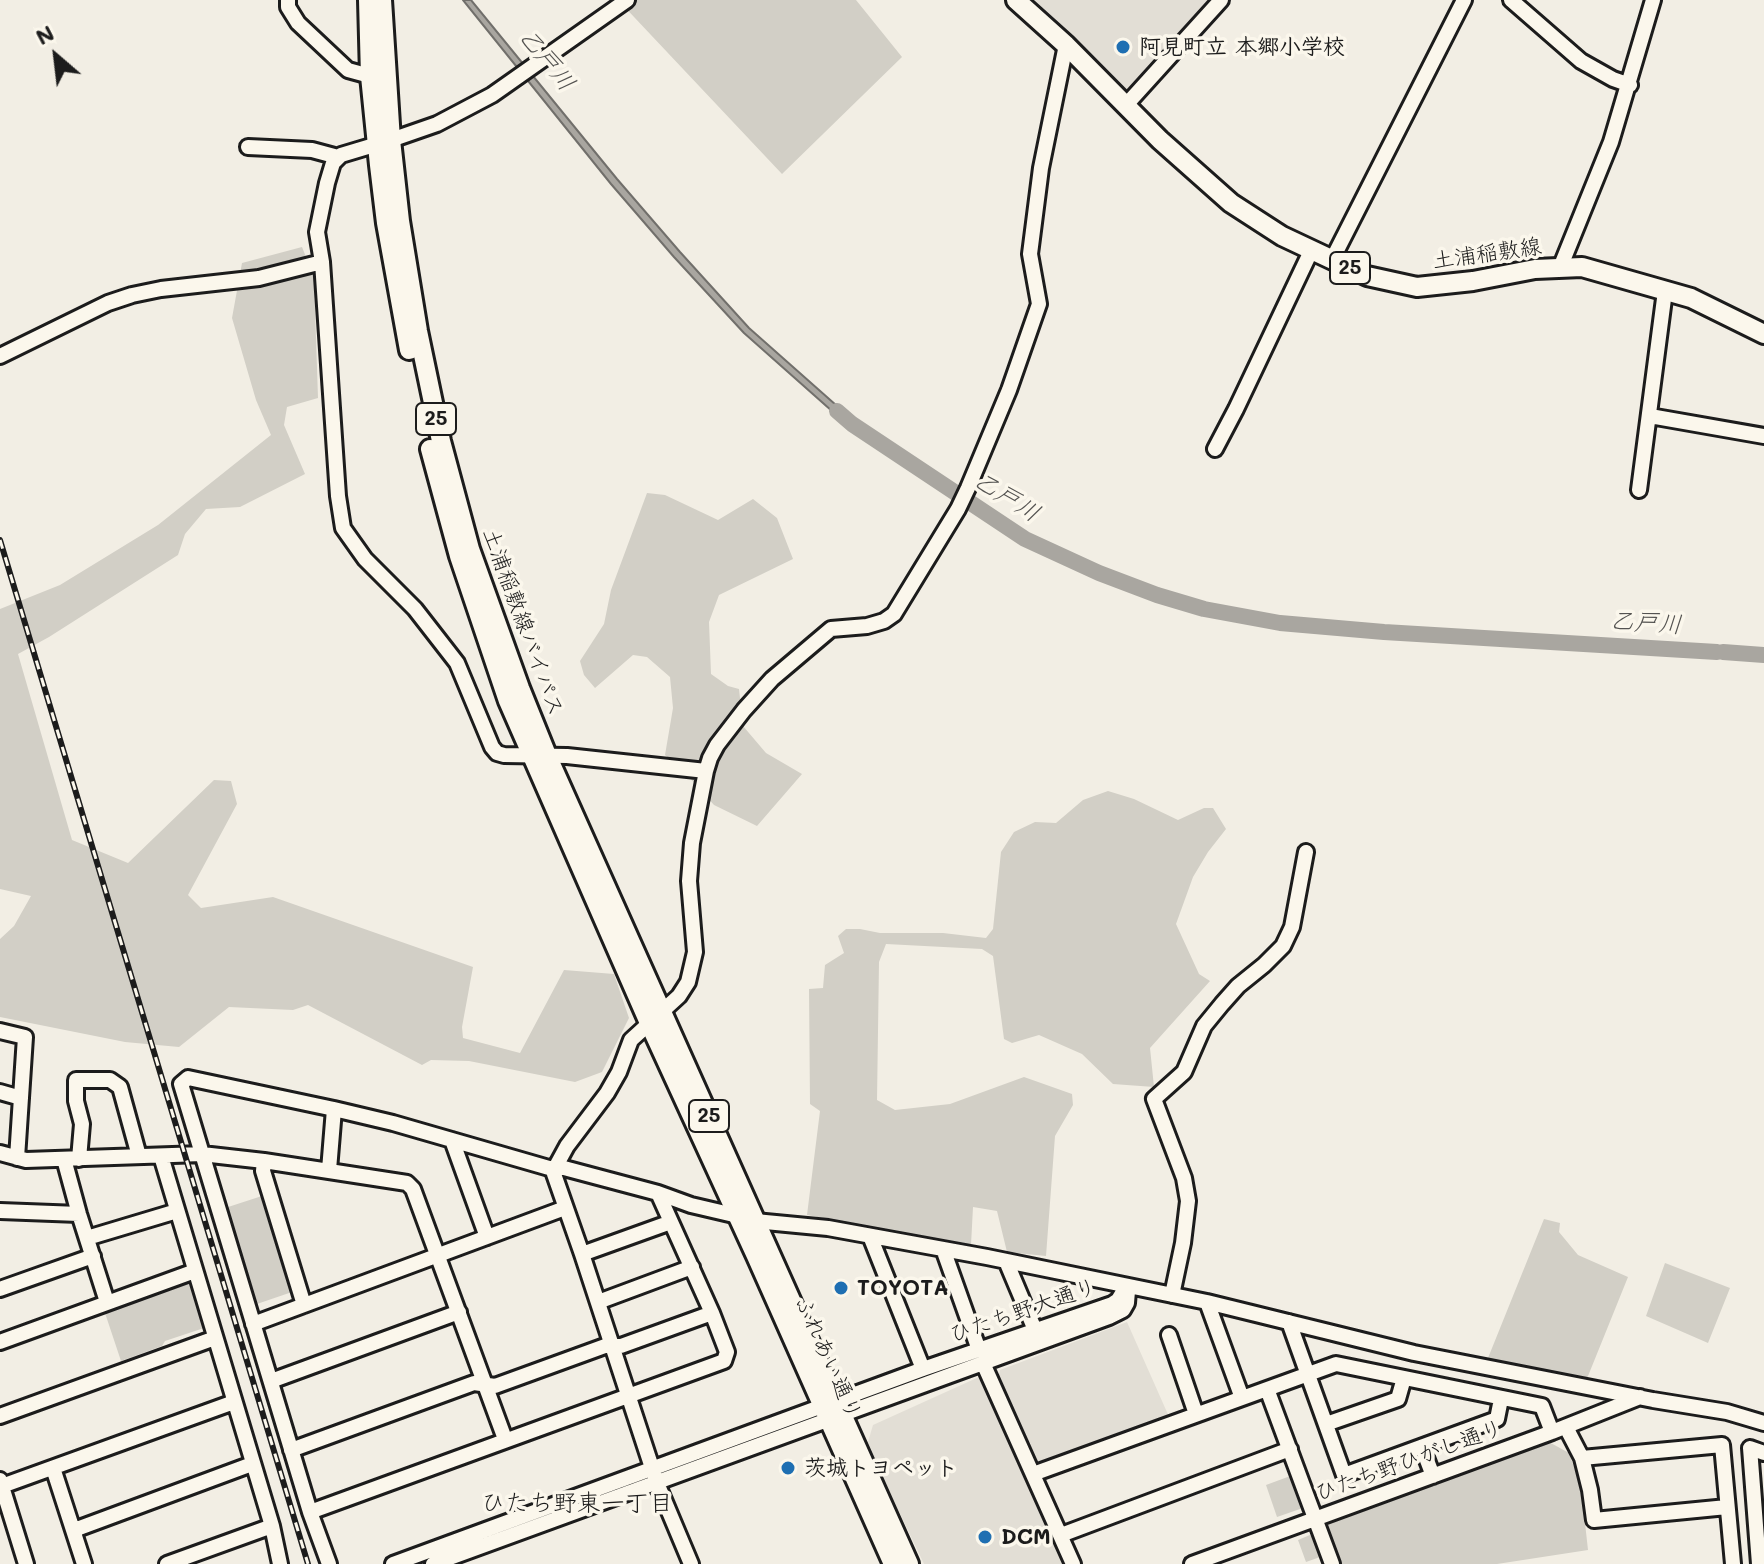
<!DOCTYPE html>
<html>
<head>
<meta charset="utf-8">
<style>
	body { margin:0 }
	#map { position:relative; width:1764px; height:1564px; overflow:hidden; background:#f2eee4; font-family:Mali,sans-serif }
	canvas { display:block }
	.north { position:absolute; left:16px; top:16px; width:80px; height:80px; -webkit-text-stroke:6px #fbf7ec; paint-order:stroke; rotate:332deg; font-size:22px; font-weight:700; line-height:32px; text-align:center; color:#1c1c1c }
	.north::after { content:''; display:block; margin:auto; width:28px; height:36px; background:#1c1c1c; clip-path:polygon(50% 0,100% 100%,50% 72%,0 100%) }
</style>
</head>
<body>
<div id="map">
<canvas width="1764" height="1564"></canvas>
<div class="north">N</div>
</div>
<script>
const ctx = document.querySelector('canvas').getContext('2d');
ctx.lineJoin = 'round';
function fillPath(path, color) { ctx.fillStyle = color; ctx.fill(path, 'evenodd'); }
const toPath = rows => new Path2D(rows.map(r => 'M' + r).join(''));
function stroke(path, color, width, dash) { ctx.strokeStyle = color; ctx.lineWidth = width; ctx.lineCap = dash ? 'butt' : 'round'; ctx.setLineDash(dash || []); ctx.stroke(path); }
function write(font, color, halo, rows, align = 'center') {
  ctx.font = font + ' Mali,"Klee One",sans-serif'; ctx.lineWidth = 7; ctx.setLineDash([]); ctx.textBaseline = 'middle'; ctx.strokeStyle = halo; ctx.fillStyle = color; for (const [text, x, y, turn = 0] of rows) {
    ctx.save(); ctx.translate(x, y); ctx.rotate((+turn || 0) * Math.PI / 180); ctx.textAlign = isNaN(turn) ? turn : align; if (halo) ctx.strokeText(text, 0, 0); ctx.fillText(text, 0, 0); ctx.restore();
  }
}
const built = toPath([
	[1027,0,1214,0,1130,93,1124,93],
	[1127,1322,1170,1419,1038,1469,998,1380,1000,1370],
	[979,1377,985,1381,1066,1564,924,1564,891,1495,868,1442,873,1425]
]);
const green = toPath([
	[618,0,856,0,902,57,782,174],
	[302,247,314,277,318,398,287,407,284,425,305,474,240,507,206,509,185,534,178,555,49,637,18,654,72,840,128,863,214,780,231,781,237,804,188,895,201,908,273,897,473,967,462,1027,463,1038,520,1053,564,970,614,974,629,1018,602,1072,575,1082,469,1061,431,1060,422,1065,308,1005,293,1010,229,1007,179,1047,125,1042,0,1017,0,939,14,926,31,896,0,889,0,609,60,585,158,525,271,435,256,400,232,318,242,263],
	[647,493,665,495,718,520,753,499,777,518,793,559,719,595,709,622,711,674,728,686,739,689,743,726,766,753,802,774,757,826,714,805,688,776,665,755,673,708,670,677,647,657,633,655,595,688,584,675,580,661,604,624,611,590],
	[1108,791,1134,799,1178,820,1204,808,1213,808,1226,829,1208,852,1193,877,1176,924,1199,974,1210,981,1150,1048,1154,1087,1113,1084,1082,1054,1039,1035,1012,1043,1004,1039,993,956,982,949,886,944,879,962,877,1100,895,1110,950,1104,1024,1077,1072,1094,1073,1105,1055,1136,1046,1256,1007,1252,997,1211,973,1207,971,1245,807,1215,820,1111,810,1104,809,989,823,988,825,965,844,953,838,936,846,929,860,929,880,933,943,933,986,938,993,929,1001,852,1014,832,1035,822,1056,823,1083,800],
	[265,1195,295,1291,251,1306,222,1209],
	[1544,1219,1560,1223,1559,1232,1578,1255,1628,1277,1586,1381,1488,1358],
	[1665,1263,1730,1288,1708,1343,1646,1316],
	[191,1278,207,1327,165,1341,162,1346,121,1361,103,1307],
	[1549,1442,1569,1453,1581,1487,1588,1550,1497,1564,1337,1564,1324,1529,1328,1523],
	[1293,1475,1304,1502,1300,1509,1277,1517,1266,1485],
	[1310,1535,1316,1539,1323,1556,1306,1562,1298,1540]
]);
const water = toPath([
	[463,0,471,0,617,179,680,252,749,328,854,421,850,427,744,333,674,257,611,184,463,0]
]);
const river = toPath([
	[837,411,852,424,1025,539,1099,573,1157,595,1204,609,1280,623,1384,632,1717,652],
	[1723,652,1764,655]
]);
const minor = toPath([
	[288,0,288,7,298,23,348,70,370,76],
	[627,0,492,95,437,124,391,140,341,155,333,163,327,183,317,232,322,262,338,496,343,528,365,559,415,609,457,663,492,747,497,753,504,755,567,756,706,771],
	[1511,0,1581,61,1613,79,1630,85],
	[1126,105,1221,0],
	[248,147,312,150,338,157],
	[1332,260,1464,0],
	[1560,268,1611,142,1653,0],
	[0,356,108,303,132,295,161,289,259,278,322,262],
	[1650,416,1764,436],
	[1215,449,1236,409,1312,249],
	[1639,490,1665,291],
	[0,1031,25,1037,17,1158],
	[0,1092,21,1098],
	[452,1140,487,1237],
	[0,1153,26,1160,202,1154,264,1161,407,1183,413,1189,505,1439],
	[161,1156,272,1526,280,1564],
	[64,1159,79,1214,107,1302],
	[79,1159,82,1124,76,1101,76,1080,110,1080,120,1087,139,1156],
	[264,1161,263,1171,304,1305],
	[329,1170,334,1109],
	[0,1211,79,1214],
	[755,1221,828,1228,987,1257,1207,1302,1414,1353,1653,1400,1727,1412,1764,1423],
	[870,1236,923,1369],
	[87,1238,177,1211],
	[943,1249,979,1350],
	[582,1254,671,1222],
	[1006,1261,1035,1330],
	[0,1289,93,1256],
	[1172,1295,1183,1243,1188,1201,1184,1178,1154,1099,1184,1072,1204,1026,1222,1004,1238,986,1264,965,1283,946,1292,927,1306,852],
	[598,1302,692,1267],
	[1207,1302,1242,1398],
	[1289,1322,1344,1475,1497,1419,1501,1399],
	[253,1324,565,1208],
	[1169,1335,1196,1414],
	[0,1342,195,1271],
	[983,1363,1073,1564],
	[271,1381,459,1312],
	[1267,1389,1336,1364,1542,1406,1552,1432],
	[0,1416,215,1338],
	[1326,1424,1398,1399,1404,1378],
	[1568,1426,1569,1433,1582,1458,1590,1490,1594,1520,1727,1507],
	[1422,1447,1433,1476],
	[291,1450,474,1383,495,1386,605,1346,621,1346,712,1313],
	[1582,1458,1722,1445,1733,1564],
	[53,1468,84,1564],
	[1033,1474,1267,1389,1332,1564],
	[0,1480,26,1564],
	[2,1486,234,1402],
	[310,1512,724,1361,727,1352,712,1313,658,1193],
	[74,1530,252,1464],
	[1061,1535,1290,1449],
	[167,1564,272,1526],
	[329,1564,310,1512,181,1084,188,1078,334,1109,393,1123,549,1168,564,1168,658,1193,691,1205,738,1216],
	[393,1564,923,1369,1112,1304,1118,1300,1126,1287],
	[433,1564,1109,1317,1123,1310,1127,1303,1128,1291],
	[691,1564,657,1483,582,1254,554,1174,555,1168,567,1146,607,1093,619,1072,631,1040,679,996,688,982,695,952,689,881,692,843,706,771,710,758,717,745,744,710,772,679,831,629,867,626,884,621,894,614,958,509,968,488,1009,390,1039,304,1030,254,1041,168,1066,45],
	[1192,1564,1552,1432,1640,1397],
	[1759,1564,1750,1448,1764,1453]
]);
const major = toPath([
	[368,0,370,76,379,165,386,223,409,350],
	[382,0,391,140,400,221,418,331,441,441,470,549,520,688,547,755,909,1564],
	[1016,0,1066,45,1160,140,1231,203,1282,236,1367,276,1417,287,1473,281,1535,269,1582,267,1691,298,1764,334],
	[430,449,459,556,508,701,649,1023,756,1256,893,1564]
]);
const rail = toPath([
	[0,540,308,1564]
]);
const markers = [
	[1123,47,8,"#1f6fb2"],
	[841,1288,8,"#1f6fb2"],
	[788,1468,8,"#1f6fb2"],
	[985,1537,8,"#1f6fb2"]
];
const shields = [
	[1350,268,40],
	[436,419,40],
	[709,1116,40]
];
const shieldNames = [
	["25",1350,268],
	["25",436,419],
	["25",709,1116]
];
const poiNames = [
	["阿見町立 本郷小学校",1139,47],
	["TOYOTA",857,1288],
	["茨城トヨペット",804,1468],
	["DCM",1001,1537]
];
const streetNames = [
	["土浦稲敷線",1487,254,-8],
	["土浦稲敷線バイパス",523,622,70],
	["ひたち野大通り",1023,1311,-19],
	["ふれあい通り",828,1358,66],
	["ひたち野ひがし通り",1409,1461,-20]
];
const waterNames = [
	["乙戸川",547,60,51],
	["乙戸川",1007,497,32],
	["乙戸川",1646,623,4]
];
const neighbourhoodNames = [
	["ひたち野東一丁目",577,1504]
];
fillPath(built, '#e2ded5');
fillPath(green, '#d2cfc6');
fillPath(water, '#a9a6a0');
stroke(water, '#716f6b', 2);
stroke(river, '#a9a6a0', 16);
stroke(minor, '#1c1c1c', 20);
stroke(major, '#1c1c1c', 24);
stroke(minor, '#fbf7ec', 14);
stroke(major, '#fbf7ec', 18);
stroke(rail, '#1c1c1c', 6);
stroke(rail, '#fbf7ec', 3, [9]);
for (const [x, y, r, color] of markers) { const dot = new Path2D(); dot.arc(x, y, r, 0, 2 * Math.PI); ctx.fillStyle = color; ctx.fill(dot); stroke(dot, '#fbf7ec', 3); }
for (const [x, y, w] of shields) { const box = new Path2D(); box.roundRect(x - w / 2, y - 16, w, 32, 6); ctx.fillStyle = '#fbf7ec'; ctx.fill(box); stroke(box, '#1c1c1c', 2); }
write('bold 20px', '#1c1c1c', null, shieldNames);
write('bold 22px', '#1c1c1c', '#fbf7ec', poiNames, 'left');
write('22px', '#1c1c1c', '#fbf7ec', streetNames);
write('italic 24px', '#545351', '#fbf7ec', waterNames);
write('24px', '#1c1c1c', '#fbf7ec', neighbourhoodNames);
</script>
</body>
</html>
